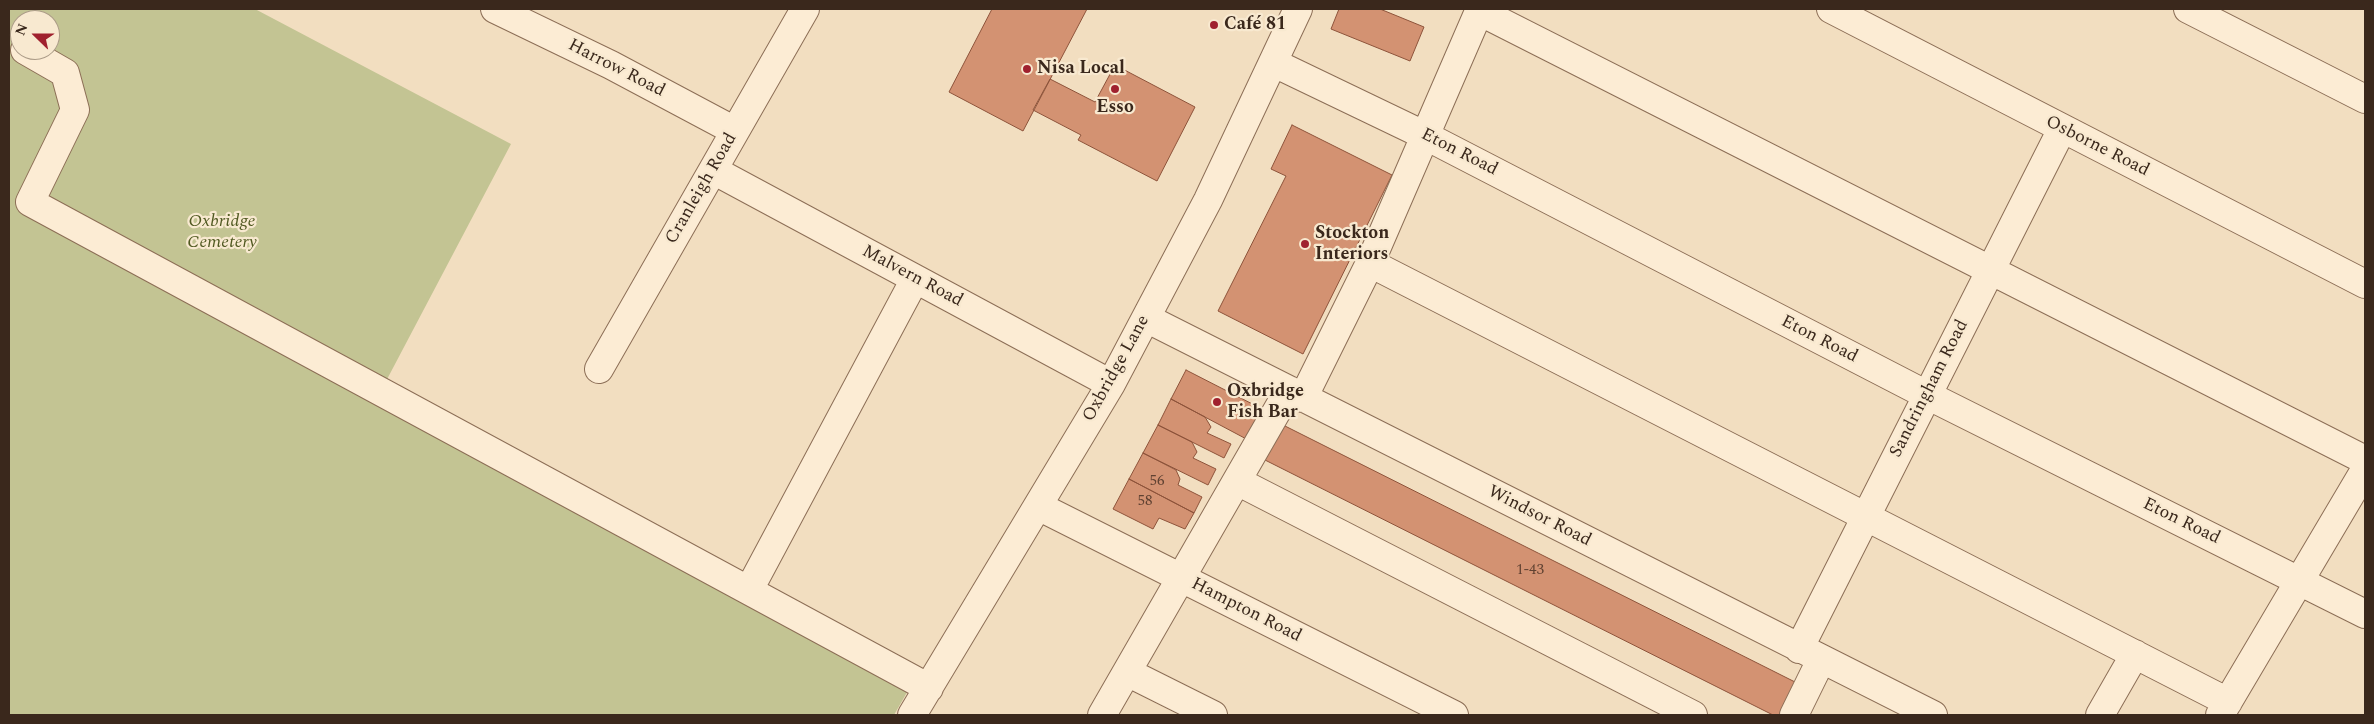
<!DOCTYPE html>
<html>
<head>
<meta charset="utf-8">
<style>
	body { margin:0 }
	#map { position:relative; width:2374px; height:724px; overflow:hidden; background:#f2dec0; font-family:Spectral,serif }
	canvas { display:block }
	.frame { position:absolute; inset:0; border:10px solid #3a281c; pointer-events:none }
	.north { position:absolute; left:10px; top:10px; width:50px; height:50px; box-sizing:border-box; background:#f8e9d0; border:1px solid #ac9c88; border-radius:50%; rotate:292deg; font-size:14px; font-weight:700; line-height:20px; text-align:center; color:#3a281c }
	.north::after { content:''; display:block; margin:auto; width:18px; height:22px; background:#a0212e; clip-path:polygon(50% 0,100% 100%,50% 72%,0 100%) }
</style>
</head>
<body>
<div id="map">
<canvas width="2374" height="724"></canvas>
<div class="frame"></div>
<div class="north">N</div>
</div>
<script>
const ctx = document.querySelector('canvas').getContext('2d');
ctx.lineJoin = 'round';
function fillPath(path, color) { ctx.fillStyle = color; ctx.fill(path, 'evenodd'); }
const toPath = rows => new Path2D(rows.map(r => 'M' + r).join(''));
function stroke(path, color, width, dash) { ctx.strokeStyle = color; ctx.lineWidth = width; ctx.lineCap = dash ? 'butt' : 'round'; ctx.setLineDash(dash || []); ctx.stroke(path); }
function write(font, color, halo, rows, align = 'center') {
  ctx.font = font + ' Spectral,serif'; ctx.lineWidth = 4.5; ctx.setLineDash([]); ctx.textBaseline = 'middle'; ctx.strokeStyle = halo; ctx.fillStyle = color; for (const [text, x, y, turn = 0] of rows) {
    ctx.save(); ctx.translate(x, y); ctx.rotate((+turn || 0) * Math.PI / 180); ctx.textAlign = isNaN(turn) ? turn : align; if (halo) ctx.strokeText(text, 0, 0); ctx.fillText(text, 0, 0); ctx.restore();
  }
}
const cemetery = toPath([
	[9,9,255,9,511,144,384,385,918,673,894,715,9,715],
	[20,20,50,20,50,50,20,50]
]);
const building = toPath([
	[992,9,1087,9,1023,131,949,92,992,9],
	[1339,9,1380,9,1424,27,1410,61,1331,29,1339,9],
	[1115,65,1195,107,1157,181,1078,140,1081,135,1033,110,1050,79,1095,102,1115,65],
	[1292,125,1392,175,1303,354,1218,311,1286,176,1271,169,1292,125],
	[1186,370,1268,412,1252,442,1171,399,1186,370],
	[1171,399,1205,417,1211,427,1207,433,1231,444,1224,458,1158,425,1171,399],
	[1279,423,1799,684,1783,715,1773,715,1261,458,1279,423],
	[1158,425,1192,442,1197,452,1193,458,1216,469,1208,485,1143,453,1158,425],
	[1143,453,1176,470,1180,479,1178,485,1202,497,1194,513,1129,479,1143,453],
	[1129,479,1194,513,1185,529,1159,518,1153,529,1113,509,1129,479]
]);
const minor = toPath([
	[495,9,611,65,735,131],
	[1831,9,2365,284],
	[2188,9,2365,99],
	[1479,11,2365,460],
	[25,50,65,73,75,110,30,202,929,688],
	[1274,63,1426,136,1927,395,2365,614],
	[713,170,1111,384],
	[1370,263,2228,702],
	[1146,318,1933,715],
	[599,369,805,9],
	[1303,398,1370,263,1480,9],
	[1237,481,1693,715],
	[1038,506,1454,715],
	[749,590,915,279],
	[1799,649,2062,129],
	[1127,672,1213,715],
	[912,715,1111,384,1208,200,1298,9],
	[1102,715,1289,390],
	[1794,715,1821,660],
	[2100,715,2135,654],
	[2220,715,2365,470]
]);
const markers = [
	[1214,25,5,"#a0212e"],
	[1027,69,5,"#a0212e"],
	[1115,89,5,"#a0212e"],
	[1305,244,5,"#a0212e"],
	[1217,402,5,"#a0212e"]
];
const numberNames = [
	["56",1157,482],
	["58",1145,502],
	["1-43",1530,571]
];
const poiNames = [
	["Café 81",1224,25],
	["Nisa Local",1037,69],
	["Esso",1115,108,"center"],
	["Stockton",1315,234],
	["Interiors",1315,255],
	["Oxbridge",1227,392],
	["Fish Bar",1227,413]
];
const streetNames = [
	["Harrow Road",616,69,27],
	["Osborne Road",2097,147,27],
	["Eton Road",1459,153,27],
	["Cranleigh Road",702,189,-60],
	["Malvern Road",912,277,28],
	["Eton Road",1819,340,27],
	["Oxbridge Lane",1117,369,-61],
	["Sandringham Road",1930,389,-63],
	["Windsor Road",1539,517,27],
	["Eton Road",2181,522,26],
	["Hampton Road",1246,611,27]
];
const parkNames = [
	["Oxbridge",222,222],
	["Cemetery",222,243]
];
fillPath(cemetery, '#c3c493');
fillPath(building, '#d39272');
stroke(building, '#8d533a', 1);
stroke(minor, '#8c6e56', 30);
stroke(minor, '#fcecd4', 28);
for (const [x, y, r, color] of markers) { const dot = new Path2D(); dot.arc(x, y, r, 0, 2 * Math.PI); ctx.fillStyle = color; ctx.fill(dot); stroke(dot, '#f8e9d0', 2); }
write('15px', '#604232', null, numberNames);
write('bold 18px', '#3a281c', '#f8e9d0', poiNames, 'left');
write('18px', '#3a281c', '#f8e9d0', streetNames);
write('italic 18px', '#505921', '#f8e9d0', parkNames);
</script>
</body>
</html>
